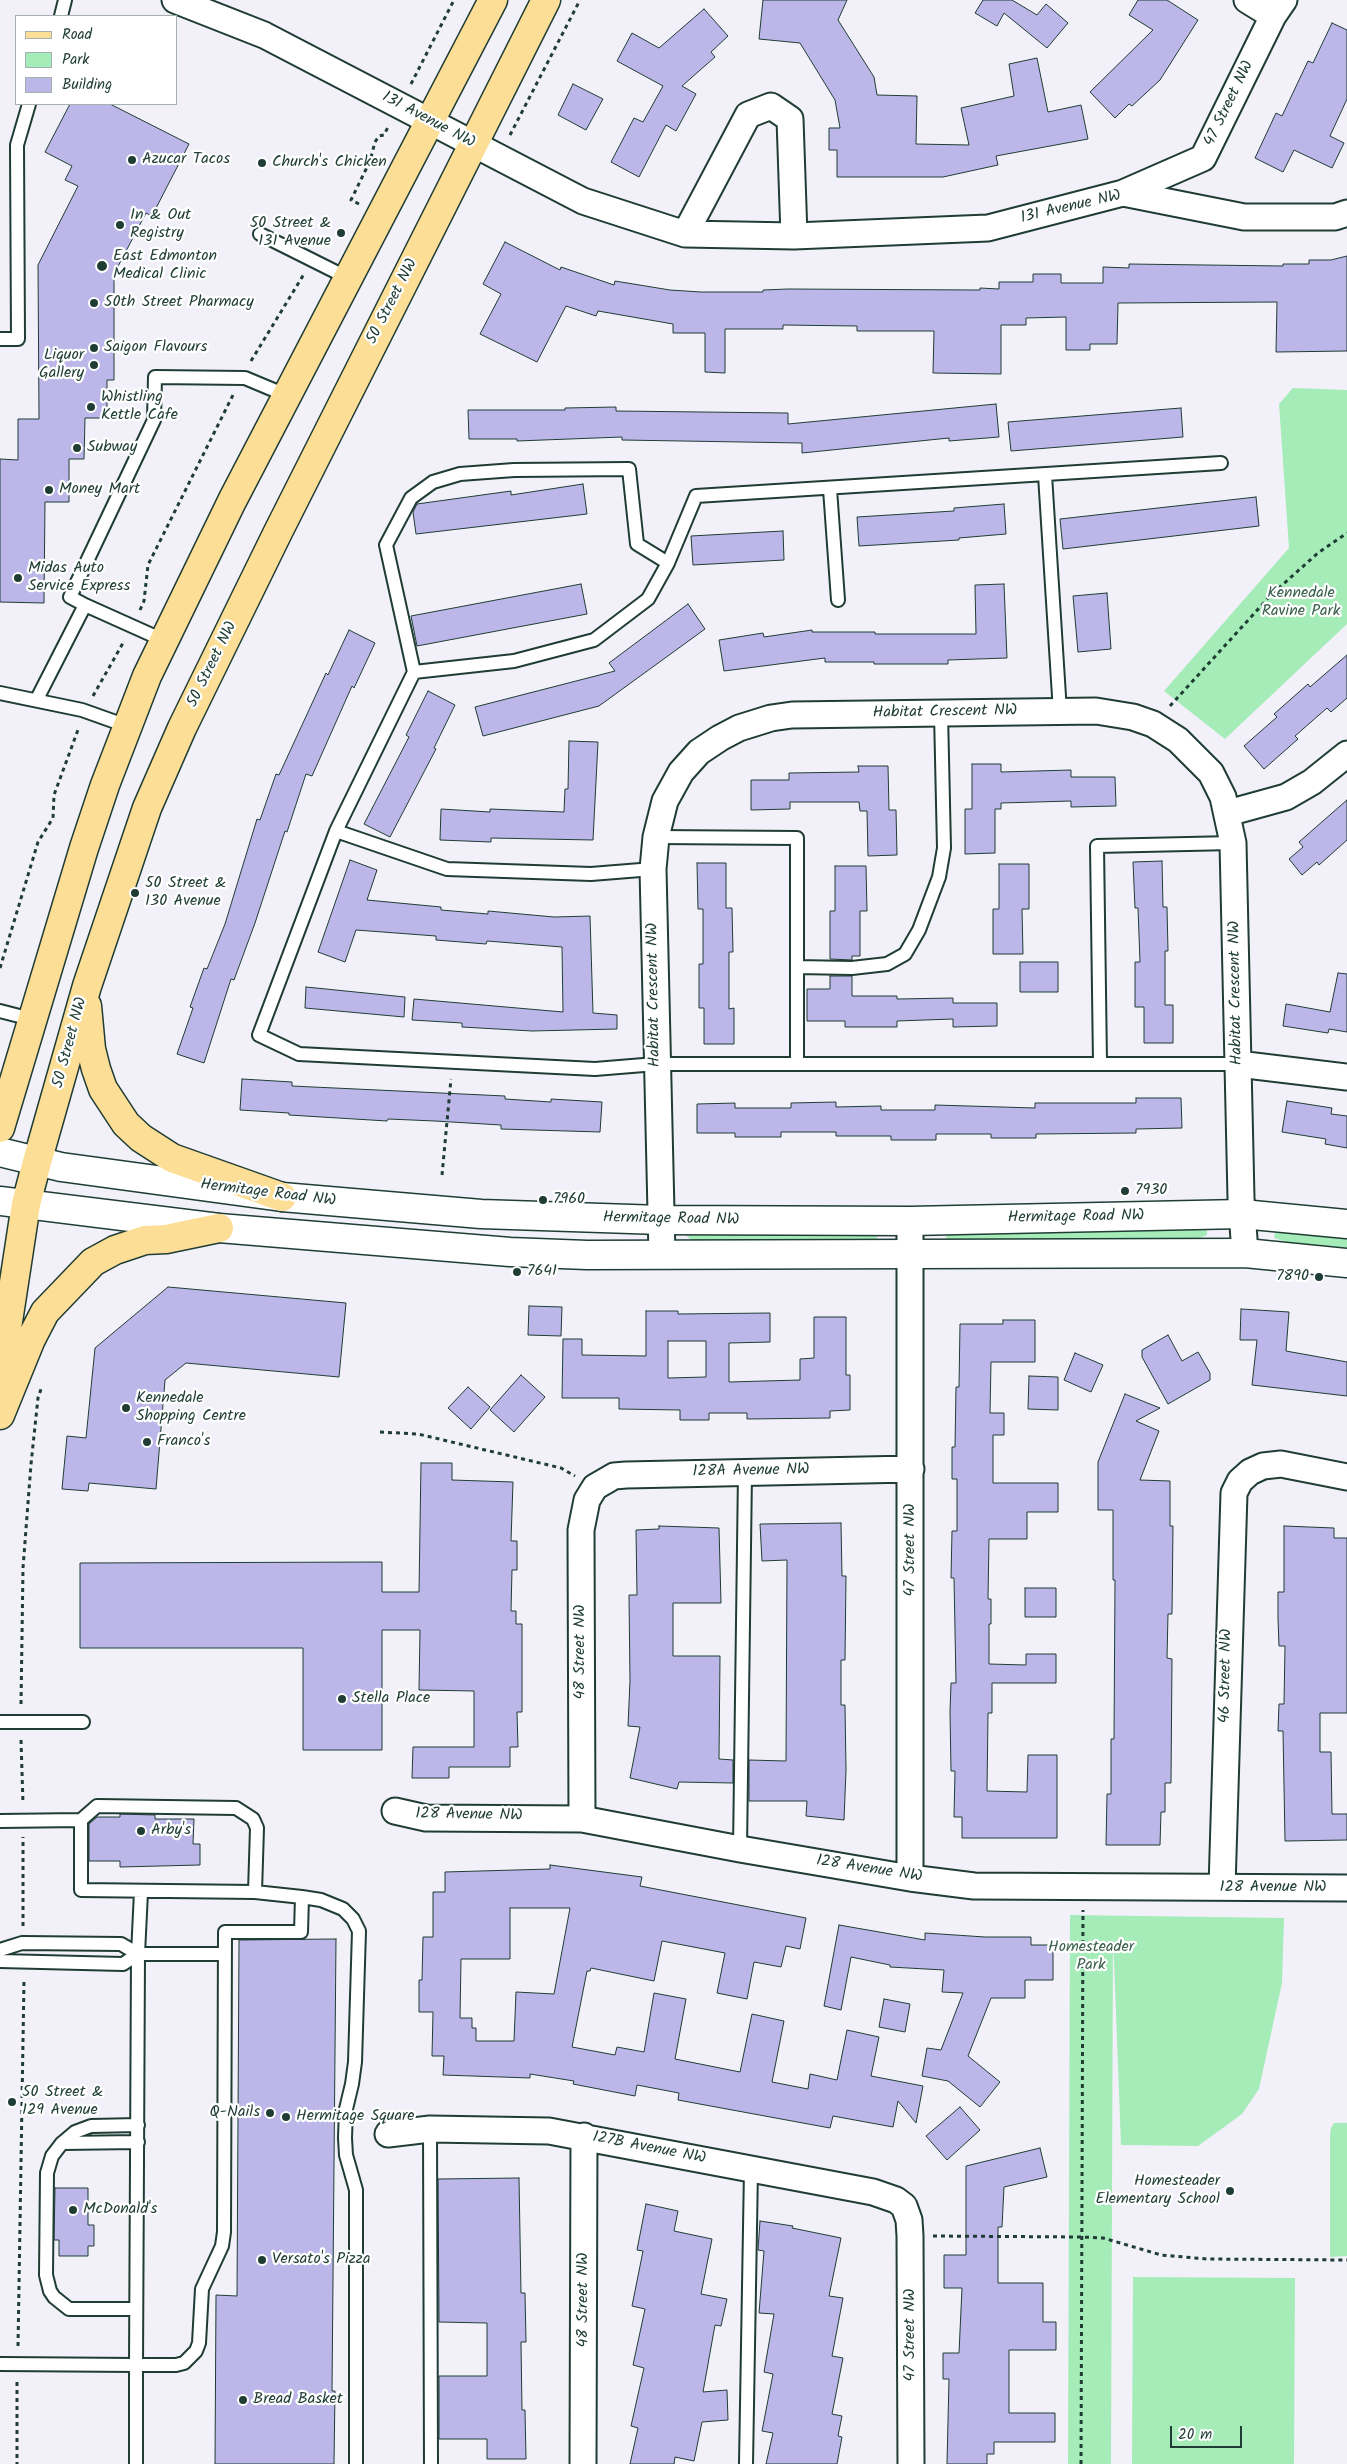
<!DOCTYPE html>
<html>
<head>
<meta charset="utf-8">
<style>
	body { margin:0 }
	#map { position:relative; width:1347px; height:2464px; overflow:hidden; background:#f2f1fa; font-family:Kalam,sans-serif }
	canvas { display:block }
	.legend { position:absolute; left:15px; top:15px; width:162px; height:90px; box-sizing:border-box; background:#fff; border:1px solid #a5b1ae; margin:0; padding:6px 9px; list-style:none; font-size:15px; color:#1f3d34 }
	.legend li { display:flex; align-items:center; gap:10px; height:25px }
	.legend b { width:25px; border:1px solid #a5b1ae }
	.scale { position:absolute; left:1170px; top:2426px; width:72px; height:22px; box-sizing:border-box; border:2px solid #1f3d34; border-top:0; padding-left:6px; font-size:15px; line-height:18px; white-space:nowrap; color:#1f3d34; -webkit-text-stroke:4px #fff; paint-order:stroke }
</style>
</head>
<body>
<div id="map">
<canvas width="1347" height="2464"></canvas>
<ul class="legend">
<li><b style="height:6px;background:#fdde96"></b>Road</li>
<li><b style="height:14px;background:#a5ecb8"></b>Park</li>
<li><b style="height:14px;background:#bcb7e8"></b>Building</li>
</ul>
<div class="scale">20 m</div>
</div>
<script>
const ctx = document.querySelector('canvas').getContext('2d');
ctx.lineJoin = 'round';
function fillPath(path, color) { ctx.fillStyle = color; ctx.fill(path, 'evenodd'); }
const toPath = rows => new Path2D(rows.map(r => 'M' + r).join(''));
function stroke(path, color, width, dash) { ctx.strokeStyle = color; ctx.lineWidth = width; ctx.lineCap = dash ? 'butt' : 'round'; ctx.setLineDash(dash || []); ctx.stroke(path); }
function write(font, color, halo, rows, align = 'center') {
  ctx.font = font + ' Kalam,sans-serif'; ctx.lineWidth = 4.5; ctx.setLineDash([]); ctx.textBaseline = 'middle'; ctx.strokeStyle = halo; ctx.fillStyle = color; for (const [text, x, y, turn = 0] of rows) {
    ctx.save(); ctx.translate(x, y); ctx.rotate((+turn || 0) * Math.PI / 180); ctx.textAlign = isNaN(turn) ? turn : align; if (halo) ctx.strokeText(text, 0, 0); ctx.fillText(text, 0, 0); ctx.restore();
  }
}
const green = toPath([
	[1293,388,1347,390,1347,624,1225,739,1164,691,1289,548,1279,404],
	[1207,1226,1207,1235,1195,1240,947,1245,946,1234,952,1232],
	[1276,1229,1347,1236,1347,1250,1290,1243,1274,1238],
	[859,1231,877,1236,876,1245,703,1245,690,1239,686,1235,687,1232],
	[1070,1915,1284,1918,1282,1983,1259,2089,1242,2114,1198,2146,1121,2145,1113,1935,1111,2464,1068,2464],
	[1334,2123,1347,2123,1347,2256,1330,2257,1330,2136,1331,2128],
	[1133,2277,1295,2278,1294,2464,1132,2464]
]);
const building = toPath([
	[763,0,847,0,838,20,874,77,877,95,917,96,916,144,969,145,961,108,1014,96,1009,64,1037,58,1048,112,1081,105,1088,139,996,156,998,165,943,177,837,177,837,150,829,150,829,128,840,128,835,100,800,43,759,39,763,0],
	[983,0,1012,0,1037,15,1046,4,1068,23,1047,48,1004,13,997,26,975,13,983,0],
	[1138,0,1167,0,1198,20,1160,80,1132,106,1129,104,1115,118,1090,92,1153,30,1129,15,1138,0],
	[704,9,728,36,711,52,715,57,682,86,696,94,676,131,666,125,639,177,611,162,634,118,643,122,663,86,617,61,632,33,659,48,704,9],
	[1332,23,1347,30,1347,99,1330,136,1344,143,1332,168,1294,150,1283,172,1255,158,1276,113,1282,116,1308,61,1313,63,1332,23],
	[573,84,603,99,586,130,558,115,573,84],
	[70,104,110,104,189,144,152,216,146,213,114,274,114,380,107,380,107,418,85,418,84,459,69,459,69,502,45,502,44,603,0,602,0,459,18,460,18,419,39,419,38,265,78,186,65,180,72,166,45,152,70,104],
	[505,242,560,270,561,267,614,285,615,281,670,290,701,292,763,292,763,290,788,289,980,290,980,288,999,289,999,282,1033,282,1033,274,1061,274,1061,283,1103,283,1103,267,1129,268,1129,264,1283,266,1283,264,1309,264,1309,260,1331,260,1347,256,1347,351,1276,352,1277,302,1118,303,1117,344,1090,344,1090,350,1066,350,1066,317,1026,318,1026,325,1001,325,1001,374,933,373,934,331,857,331,857,326,783,325,783,329,725,329,725,373,705,372,705,333,673,333,673,324,598,311,596,316,566,306,537,362,480,334,501,294,483,284,505,242],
	[996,404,999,437,949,441,949,438,802,453,802,443,622,440,622,437,517,441,517,439,469,439,468,410,565,410,565,408,616,407,616,411,788,413,788,424,996,404],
	[1181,408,1183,437,1011,451,1008,422,1181,408],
	[583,484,587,514,416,534,413,512,417,504,511,491,511,495,583,484],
	[1256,497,1259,526,1063,549,1060,519,1256,497],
	[1004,504,1006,534,959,538,959,540,859,546,857,517,954,511,954,508,1004,504],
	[783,531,784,560,693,565,691,536,783,531],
	[581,584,587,614,417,646,411,616,581,584],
	[1004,584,1007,658,948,660,948,664,874,664,874,662,825,662,825,658,724,671,719,640,763,633,764,637,812,630,812,632,875,632,875,634,976,634,975,585,1004,584],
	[1107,593,1111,649,1078,652,1073,596,1107,593],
	[688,604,705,629,599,706,483,736,475,707,615,671,609,663,688,604],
	[349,630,375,643,354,688,352,686,312,776,306,774,287,832,285,831,255,923,234,980,231,979,204,1063,177,1054,193,1008,190,1007,204,968,207,969,225,924,257,819,260,820,276,774,279,775,326,673,328,675,349,630],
	[1347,655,1347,698,1331,712,1327,708,1295,736,1298,739,1264,769,1244,746,1277,717,1274,714,1308,684,1310,687,1347,655],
	[428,691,455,705,434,748,436,749,390,837,364,824,409,737,406,735,428,691],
	[569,741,598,742,593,840,491,838,491,842,440,840,441,809,490,812,490,809,564,812,565,789,568,789,569,741],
	[972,764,1001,764,1001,772,1071,770,1071,777,1115,777,1116,806,1071,807,1071,801,1001,803,1001,809,995,809,995,853,965,854,965,809,972,809,972,764],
	[858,766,888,766,889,810,896,810,897,855,868,856,867,811,860,811,859,802,790,802,790,809,751,810,751,780,789,780,789,773,859,772,858,766],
	[1347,800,1347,840,1319,865,1317,862,1302,875,1289,859,1303,847,1299,842,1347,800],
	[350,860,377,870,367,900,441,907,441,910,488,914,488,911,554,917,590,916,593,1013,617,1015,617,1029,532,1031,462,1027,462,1023,412,1020,414,999,563,1012,562,947,487,941,486,944,436,940,436,936,356,930,345,962,318,952,350,860],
	[1162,861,1163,907,1167,907,1168,951,1165,951,1165,1005,1173,1005,1173,1043,1144,1043,1144,1007,1135,1007,1135,962,1140,962,1138,908,1135,908,1133,862,1162,861],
	[697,863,726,863,726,908,732,908,733,952,729,952,729,1009,734,1008,734,1044,704,1044,704,1008,699,1008,699,964,703,964,703,909,698,909,697,863],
	[999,864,1029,864,1029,909,1022,909,1023,954,993,954,993,909,999,909,999,864],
	[835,866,866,866,867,911,860,911,860,956,852,956,852,960,830,959,830,911,835,911,835,866],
	[1020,962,1058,962,1058,992,1020,992,1020,962],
	[1338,973,1347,974,1347,1032,1329,1029,1328,1033,1283,1026,1286,1004,1330,1012,1338,973],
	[830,976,852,976,852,996,897,996,897,999,953,998,953,1003,997,1003,997,1026,953,1027,953,1019,897,1021,897,1027,845,1027,845,1021,807,1021,807,989,830,989,830,976],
	[306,987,405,997,404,1017,305,1008,306,987],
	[242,1079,292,1082,292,1086,505,1096,505,1099,551,1102,551,1099,602,1102,600,1132,501,1129,501,1125,435,1121,388,1119,387,1121,289,1115,289,1113,240,1110,242,1079],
	[1136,1098,1181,1098,1182,1128,1136,1129,1136,1133,1036,1134,1036,1138,991,1138,991,1134,936,1134,936,1140,891,1140,891,1136,836,1136,836,1132,781,1132,781,1137,735,1137,735,1133,697,1133,697,1104,735,1103,735,1108,791,1108,791,1103,836,1102,836,1107,881,1106,881,1110,935,1110,935,1105,1035,1108,1035,1103,1136,1103,1136,1098],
	[1287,1101,1332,1108,1331,1114,1347,1116,1347,1148,1325,1144,1326,1139,1282,1132,1287,1101],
	[168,1287,346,1303,339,1377,186,1363,165,1380,156,1489,89,1483,88,1491,62,1489,67,1436,86,1438,95,1348,168,1287],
	[529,1306,562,1307,561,1336,528,1335,529,1306],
	[1241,1309,1289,1312,1286,1351,1347,1362,1347,1396,1252,1385,1257,1340,1240,1340,1241,1309],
	[646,1311,678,1311,678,1314,770,1313,770,1342,729,1343,729,1382,800,1380,800,1359,814,1358,814,1317,846,1317,846,1375,850,1375,850,1410,830,1411,830,1418,747,1419,747,1413,709,1413,709,1420,680,1420,680,1410,619,1409,619,1398,562,1398,563,1339,582,1339,582,1355,646,1356,646,1311],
	[668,1341,706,1341,706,1377,668,1378,668,1341],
	[1003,1320,1035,1320,1035,1362,991,1362,990,1413,1004,1413,1004,1435,993,1435,993,1483,1058,1483,1058,1512,1027,1512,1027,1539,989,1539,988,1599,991,1599,991,1624,989,1624,989,1664,1026,1665,1026,1654,1056,1654,1056,1683,992,1683,992,1713,988,1713,987,1791,1027,1792,1028,1755,1057,1755,1057,1838,962,1838,962,1817,954,1817,955,1771,951,1771,950,1712,951,1683,956,1683,954,1578,951,1578,952,1531,957,1531,957,1479,952,1479,952,1447,955,1447,956,1387,959,1387,960,1324,1003,1324,1003,1320],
	[1168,1335,1182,1361,1198,1352,1210,1373,1210,1380,1168,1404,1142,1357,1142,1350,1168,1335],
	[1075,1353,1103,1365,1091,1392,1064,1380,1075,1353],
	[521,1375,545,1397,514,1432,490,1410,521,1375],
	[1029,1376,1058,1377,1058,1410,1028,1409,1029,1376],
	[468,1387,490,1407,471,1429,448,1408,468,1387],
	[1125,1394,1160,1408,1136,1421,1159,1431,1140,1480,1170,1481,1170,1526,1173,1526,1172,1614,1168,1614,1167,1658,1172,1659,1171,1783,1165,1783,1165,1812,1161,1812,1160,1845,1106,1845,1107,1794,1111,1794,1111,1739,1114,1739,1115,1580,1113,1580,1113,1510,1098,1510,1098,1462,1125,1394],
	[421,1463,452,1463,452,1480,513,1482,511,1541,517,1541,517,1570,512,1570,511,1611,516,1611,516,1624,522,1624,522,1712,517,1712,518,1747,510,1747,510,1767,449,1767,449,1778,412,1778,413,1747,474,1747,474,1691,419,1690,420,1630,382,1630,382,1750,303,1750,303,1648,80,1648,80,1563,382,1562,382,1592,419,1592,421,1463],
	[841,1523,842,1576,846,1576,845,1660,841,1660,841,1705,845,1705,846,1770,844,1820,806,1816,807,1801,749,1801,749,1760,786,1761,787,1560,762,1561,760,1524,841,1523],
	[659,1526,719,1528,721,1603,673,1603,673,1656,720,1656,719,1759,733,1760,733,1783,679,1782,677,1789,630,1778,640,1727,628,1726,630,1681,629,1595,637,1595,636,1530,659,1529,659,1526],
	[1284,1526,1334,1528,1334,1538,1347,1538,1347,1713,1320,1713,1320,1752,1331,1752,1332,1814,1347,1814,1347,1840,1285,1841,1283,1731,1278,1731,1279,1704,1284,1704,1285,1646,1279,1646,1278,1619,1278,1592,1284,1592,1284,1526],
	[1025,1588,1056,1588,1056,1617,1025,1617,1025,1588],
	[120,1814,155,1815,155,1819,194,1819,193,1844,200,1844,200,1865,120,1867,120,1861,89,1861,89,1824,97,1817,120,1817,120,1814],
	[550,1865,642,1877,640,1886,806,1918,800,1949,786,1946,781,1967,754,1962,747,1999,717,1993,725,1953,662,1941,654,1981,591,1968,590,1971,587,1971,572,2047,615,2055,617,2047,644,2052,654,1993,686,1999,675,2059,740,2072,752,2014,784,2021,772,2082,808,2089,810,2074,837,2080,847,2030,879,2037,871,2076,923,2086,916,2123,898,2101,893,2127,833,2116,830,2128,678,2100,679,2093,637,2085,635,2096,573,2084,574,2081,530,2074,530,2078,443,2075,444,2056,432,2056,433,2012,419,2012,419,1980,422,1980,423,1937,433,1937,433,1892,445,1892,445,1872,550,1869,550,1865],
	[510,1908,570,1908,554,1994,516,1992,514,2041,476,2041,476,2028,472,2028,472,2018,460,2018,461,1959,510,1959,510,1908],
	[839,1925,925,1940,925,1933,985,1937,1031,1937,1031,1945,1053,1945,1053,1980,1025,1980,1025,1998,991,1998,968,2056,1000,2082,980,2107,948,2081,922,2076,927,2048,941,2050,963,1993,942,1992,944,1970,890,1967,890,1965,851,1957,841,2010,824,2006,839,1925],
	[336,1939,332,2391,335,2391,334,2464,215,2464,216,2295,237,2296,239,1940,336,1939],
	[884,1999,910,2004,905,2032,879,2027,884,1999],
	[960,2107,980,2130,947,2160,926,2136,960,2107],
	[1040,2148,1047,2177,1004,2187,1002,2227,998,2227,998,2283,1043,2283,1043,2322,1056,2322,1056,2350,1009,2350,1009,2413,1055,2413,1055,2442,994,2442,994,2454,987,2454,987,2464,947,2464,949,2379,943,2379,943,2353,959,2353,962,2288,944,2288,944,2255,966,2255,966,2166,1040,2148],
	[519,2178,521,2293,525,2293,526,2342,521,2342,522,2410,525,2410,526,2459,487,2459,487,2439,439,2439,439,2376,487,2376,487,2323,439,2322,438,2179,519,2178],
	[55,2188,88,2188,88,2225,94,2225,94,2246,88,2246,88,2256,59,2256,59,2240,54,2240,55,2188],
	[646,2204,678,2211,674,2231,712,2239,701,2294,727,2299,721,2326,715,2325,703,2392,727,2390,728,2420,702,2422,694,2461,675,2457,674,2464,630,2464,638,2428,631,2426,644,2368,633,2365,645,2309,632,2306,643,2251,637,2250,646,2204],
	[760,2221,793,2226,792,2228,841,2238,829,2296,843,2298,832,2356,843,2358,832,2414,842,2416,838,2436,842,2437,837,2464,766,2464,773,2433,762,2431,773,2374,764,2372,774,2314,759,2313,764,2251,758,2250,760,2221]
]);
const path = toPath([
	[411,84,454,0],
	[510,135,580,0],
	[359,204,351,200,370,161,375,142,379,136,384,135,388,127],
	[251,361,304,274],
	[140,610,144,601,148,565,233,395],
	[93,696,123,643],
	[1170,706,1271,595,1318,553,1347,533],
	[0,968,38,842,53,818,54,795,79,727],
	[442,1175,451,1079],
	[380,1432,418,1434,561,1468,575,1476],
	[21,1704,23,1568,31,1464,38,1398,41,1389],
	[21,1740,23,1804],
	[23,1926,23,1837],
	[933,2236,1082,2237,1103,2238,1161,2255,1207,2259,1347,2260],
	[18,2346,24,1980],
	[17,2382,17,2464],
	[1081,2464,1083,1910]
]);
const lane = toPath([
	[61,16,65,0],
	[260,234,348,278],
	[0,339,18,339,17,145,29,104],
	[1221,463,696,496,668,563,648,599,594,640,514,661,414,672,336,831,259,1035,299,1054,595,1069,656,1064,1238,1064],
	[1045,475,1060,712],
	[830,489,838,600],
	[85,605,70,597,154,420,155,377,245,378,288,396],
	[414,672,386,545,411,498,433,482,460,474,514,470,629,469,637,544,668,563],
	[0,693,82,710,127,726],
	[37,699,85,605,163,640],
	[336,831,447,869,591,874,653,869],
	[656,837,797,838,797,1064],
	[797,967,852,968,887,964,905,954,919,930,939,877,944,848,941,713],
	[0,1011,31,1019],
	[1100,1063,1097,846,1233,843],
	[0,1722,83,1722],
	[81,1820,81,1890,255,1892,302,1897,321,1900,343,1909,353,1919,359,1931,355,2062,352,2084,346,2109,345,2138,346,2155,356,2190,356,2464],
	[0,1821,81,1820,97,1806,236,1808,253,1819,257,1828,255,1892],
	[740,1849,745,1472],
	[0,1950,22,1943,121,1944,138,1954],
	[0,1961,123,1964,138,1954,225,1954],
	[430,2129,431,2464],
	[62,2143,75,2132,91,2126,138,2125],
	[136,2309,69,2309,54,2297,50,2291,46,2275,47,2173,52,2156,62,2143,138,2142],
	[0,2364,136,2365,138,1954,141,1892],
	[136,2464,136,2365,176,2365,184,2363,196,2351,199,2343,202,2289,222,2246,224,2232,225,1932,301,1932,302,1897],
	[746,2464,751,2169]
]);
const street = toPath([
	[175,0,264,35,583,201,685,234,794,236,988,228,1123,193,1244,217,1335,217,1347,213],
	[1247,0,1273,16],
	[1123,193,1203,158,1273,16,1284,0],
	[685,234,748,115,771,106,790,119,794,236],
	[1228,813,1286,797,1312,782,1347,754],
	[1238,1064,1347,1077],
	[662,1255,653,869,656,837,665,801,681,772,699,752,720,738,739,728,771,718,792,715,1096,711,1133,717,1153,724,1178,740,1211,773,1223,797,1233,843,1241,1198,1245,1253],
	[395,1811,426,1818,582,1819,740,1849,910,1878,974,1886,1347,1888],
	[582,1819,581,1530,587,1500,595,1487,614,1476,626,1475,911,1469],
	[910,1878,910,1221],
	[1222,1887,1234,1493,1240,1481,1250,1472,1263,1466,1281,1464,1347,1477],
	[388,2134,430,2129,549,2131,873,2192,896,2200,904,2206,909,2220,910,2236,911,2464],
	[583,2464,584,2136]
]);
const secondary = toPath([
	[0,1152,61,1167,282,1197,481,1214,661,1220,910,1221,1242,1214,1347,1224],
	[0,1201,219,1228,510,1252,587,1255,1245,1253,1347,1263]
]);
const primary = toPath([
	[87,1006,91,1049,96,1069,103,1089,126,1124,141,1138,172,1158,282,1197],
	[0,1128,84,848,105,785,147,676,232,501,493,0],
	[0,1374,26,1204,37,1162,87,986,147,808,182,728,278,532,546,0],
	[0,1415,31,1339,45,1312,93,1262,115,1250,145,1240,166,1239,219,1228]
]);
const markers = [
	[132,160,5,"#1f3d34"],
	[262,163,5,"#1f3d34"],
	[120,225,5,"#1f3d34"],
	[341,233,5,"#1f3d34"],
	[102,266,6,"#1f3d34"],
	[94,303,5,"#1f3d34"],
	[94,348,5,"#1f3d34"],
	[94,365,5,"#1f3d34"],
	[91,407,5,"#1f3d34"],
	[77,448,5,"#1f3d34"],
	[49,490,5,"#1f3d34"],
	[18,578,5,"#1f3d34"],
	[135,893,5,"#1f3d34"],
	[1125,1191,5,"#1f3d34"],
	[543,1200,5,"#1f3d34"],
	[517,1272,5,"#1f3d34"],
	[1319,1277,5,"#1f3d34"],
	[126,1408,5,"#1f3d34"],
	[147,1442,5,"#1f3d34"],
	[342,1699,5,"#1f3d34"],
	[141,1831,5,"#1f3d34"],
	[12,2102,5,"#1f3d34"],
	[270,2113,5,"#1f3d34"],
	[286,2117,5,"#1f3d34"],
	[1230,2191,5,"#1f3d34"],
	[73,2210,5,"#1f3d34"],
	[262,2260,5,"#1f3d34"],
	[243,2400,5,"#1f3d34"]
];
const streetNames = [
	["47 Street NW",1230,104,-64],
	["131 Avenue NW",428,121,28],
	["131 Avenue NW",1071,208,-13],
	["50 Street NW",393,302,-63],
	["50 Street NW",213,665,-64],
	["Habitat Crescent NW",945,713,-1],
	["Habitat Crescent NW",1237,993,-91],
	["Habitat Crescent NW",655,995,-91],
	["50 Street NW",71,1043,-75],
	["Hermitage Road NW",268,1194,7],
	["Hermitage Road NW",1076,1218,-1],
	["Hermitage Road NW",671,1220,1],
	["128A Avenue NW",751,1472,-1],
	["47 Street NW",911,1550,-90],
	["48 Street NW",581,1652,-90],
	["46 Street NW",1227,1676,-89],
	["128 Avenue NW",469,1816,1],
	["128 Avenue NW",869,1870,9],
	["128 Avenue NW",1273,1888],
	["127B Avenue NW",649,2149,11],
	["48 Street NW",584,2300,-90],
	["47 Street NW",911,2335,-90]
];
const poiNames = [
	["Azucar Tacos",142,160],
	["Church's Chicken",272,163],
	["In & Out",130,216],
	["Registry",130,234],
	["50 Street &",331,224,"right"],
	["131 Avenue",331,242,"right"],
	["East Edmonton",113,257],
	["Medical Clinic",113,275],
	["50th Street Pharmacy",104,303],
	["Saigon Flavours",104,348],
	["Liquor",84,356,"right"],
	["Gallery",84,374,"right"],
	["Whistling",101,398],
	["Kettle Cafe",101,416],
	["Subway",87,448],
	["Money Mart",59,490],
	["Midas Auto",28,569],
	["Service Express",28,587],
	["50 Street &",145,884],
	["130 Avenue",145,902],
	["7930",1135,1191],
	["7960",553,1200],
	["7641",527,1272],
	["7890",1309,1277,"right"],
	["Kennedale",136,1399],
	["Shopping Centre",136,1417],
	["Franco's",157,1442],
	["Stella Place",352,1699],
	["Arby's",151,1831],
	["50 Street &",22,2093],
	["129 Avenue",22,2111],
	["Q-Nails",260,2113,"right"],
	["Hermitage Square",296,2117],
	["Homesteader",1220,2182,"right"],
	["Elementary School",1220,2200,"right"],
	["McDonald's",83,2210],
	["Versato's Pizza",272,2260],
	["Bread Basket",253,2400]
];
const parkNames = [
	["Kennedale",1301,594],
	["Ravine Park",1301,612],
	["Homesteader",1091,1948],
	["Park",1091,1966]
];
fillPath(green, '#a5ecb8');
fillPath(building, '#bcb7e8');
stroke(building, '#1f3d34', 1);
stroke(lane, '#1f3d34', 16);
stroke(street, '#1f3d34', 29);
stroke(secondary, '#1f3d34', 31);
stroke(primary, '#1f3d34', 31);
stroke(path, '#1f3d34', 3, [4, 4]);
stroke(lane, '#fff', 12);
stroke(street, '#fff', 25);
stroke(secondary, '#fff', 28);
stroke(primary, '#fdde96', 28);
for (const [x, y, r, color] of markers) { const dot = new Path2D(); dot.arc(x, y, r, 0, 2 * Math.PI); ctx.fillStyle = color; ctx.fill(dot); stroke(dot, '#fff', 2); }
write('16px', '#1f3d34', '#fff', streetNames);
write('16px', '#1f3d34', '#fff', poiNames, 'left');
write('16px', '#3a604e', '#fff', parkNames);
</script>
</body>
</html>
